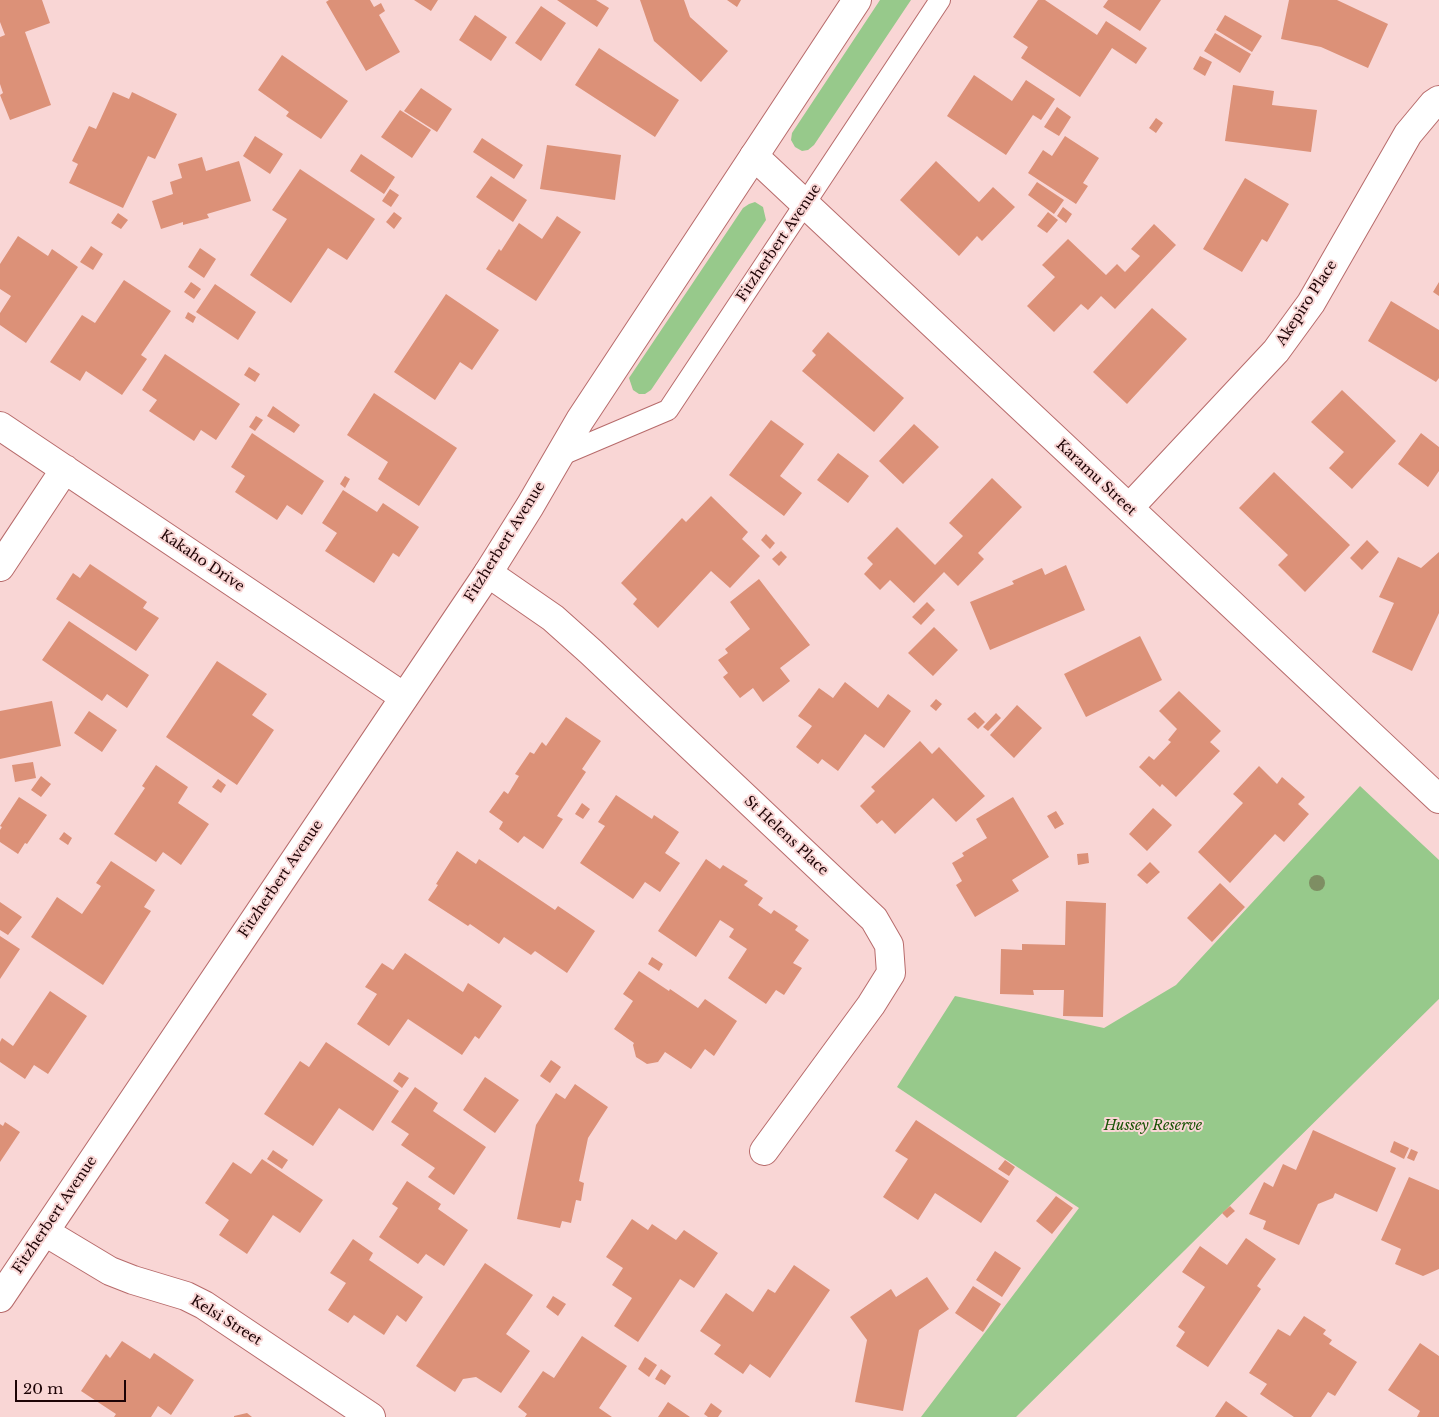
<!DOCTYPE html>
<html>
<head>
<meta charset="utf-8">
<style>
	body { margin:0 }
	#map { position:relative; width:1439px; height:1417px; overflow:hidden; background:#f9d6d5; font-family:"Libre Baskerville",serif }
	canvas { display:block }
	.scale { position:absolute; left:15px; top:1380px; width:111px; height:22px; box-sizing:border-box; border:2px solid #1d0305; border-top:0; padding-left:6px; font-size:15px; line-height:18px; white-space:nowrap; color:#1d0305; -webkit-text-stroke:4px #f9d6d5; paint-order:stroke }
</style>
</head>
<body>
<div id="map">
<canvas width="1439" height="1417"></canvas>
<div class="scale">20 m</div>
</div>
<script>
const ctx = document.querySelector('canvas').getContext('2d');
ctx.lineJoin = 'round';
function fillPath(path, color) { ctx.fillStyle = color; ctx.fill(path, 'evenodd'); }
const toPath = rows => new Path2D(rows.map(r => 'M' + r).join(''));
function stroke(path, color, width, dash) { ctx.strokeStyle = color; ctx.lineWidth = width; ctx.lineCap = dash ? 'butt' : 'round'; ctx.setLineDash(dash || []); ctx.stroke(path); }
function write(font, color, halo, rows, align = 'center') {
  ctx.font = font + ' "Libre Baskerville",serif'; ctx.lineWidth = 4; ctx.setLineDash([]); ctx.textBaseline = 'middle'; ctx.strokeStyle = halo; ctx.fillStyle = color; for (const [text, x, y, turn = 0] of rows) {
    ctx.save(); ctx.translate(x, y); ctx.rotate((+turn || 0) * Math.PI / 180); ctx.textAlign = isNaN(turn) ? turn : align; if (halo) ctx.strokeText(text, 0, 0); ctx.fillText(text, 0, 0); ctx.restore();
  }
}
const green = toPath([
	[880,0,911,0,814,145,808,150,802,151,795,147,791,140,792,133],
	[755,202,763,207,766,220,651,390,645,394,639,394,633,390,629,378,743,208,749,204],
	[1360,786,1439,860,1439,999,1016,1417,921,1417,1079,1208,897,1087,955,996,1104,1028,1176,985]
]);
const building = toPath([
	[0,0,42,0,50,23,25,32,51,105,10,120,0,95,3,93,0,84,0,37,5,35,0,22],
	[329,0,370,0,374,7,381,3,385,11,379,15,400,52,366,71,326,2],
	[414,0,438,0,431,11],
	[557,0,596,0,609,8,597,27],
	[640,0,684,0,690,17,728,51,701,82,654,41],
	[727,0,741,0,737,7],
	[1038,0,1045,0,1097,35,1106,21,1147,48,1136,64,1112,48,1080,97,1021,58,1028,47,1013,37],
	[1108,0,1161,0,1140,31,1103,7],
	[1289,0,1337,0,1388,24,1368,68,1321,47,1281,39],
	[541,6,566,23,541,61,515,43],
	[475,15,507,37,491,61,459,40],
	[1225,15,1262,36,1252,52,1216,30],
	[1215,33,1251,54,1240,73,1204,51],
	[599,48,679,100,655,137,575,85],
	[282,55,348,101,321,139,286,116,289,112,258,90],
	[1200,56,1212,62,1205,76,1193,69],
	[974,75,1012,101,1026,80,1055,99,1041,120,1033,115,1006,155,947,116],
	[1233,85,1274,91,1272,105,1317,110,1311,152,1225,141],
	[421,88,452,109,437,132,404,111],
	[113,92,129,99,132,92,177,114,155,159,148,156,123,208,69,183,78,164,72,161,89,126,96,129],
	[1057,107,1071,117,1059,136,1044,127],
	[400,110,431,130,412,158,381,137],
	[1156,118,1163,123,1156,133,1149,128],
	[255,136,283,154,270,174,243,156],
	[1065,136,1099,158,1083,183,1088,186,1076,204,1028,173,1043,150,1052,156],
	[482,138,523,165,514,179,473,152],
	[547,145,621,155,615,200,540,189],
	[361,154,395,177,384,194,350,171],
	[202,157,206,171,239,161,251,201,207,214,209,218,183,225,183,222,161,229,152,201,173,194,170,182,182,178,178,164],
	[936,161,979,202,993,187,1015,207,982,241,977,236,959,256,900,200],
	[300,169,375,219,347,260,328,248,291,303,250,275,287,219,272,210],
	[491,176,527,200,513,222,476,197],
	[1245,178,1289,204,1267,242,1262,239,1242,272,1203,249],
	[1037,182,1064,200,1054,214,1028,195],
	[390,189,399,195,391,207,382,201],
	[1063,207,1072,214,1066,223,1057,216],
	[394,212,402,218,394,229,386,222],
	[1048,212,1058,220,1047,233,1037,226],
	[118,213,128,220,121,229,111,223],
	[557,216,581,232,536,301,486,269,499,249,501,251,519,223,542,239],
	[1154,224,1176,245,1115,309,1101,296,1088,310,1081,304,1054,332,1027,306,1055,277,1042,265,1068,239,1106,275,1117,264,1125,272,1140,256,1131,249],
	[18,236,48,256,52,249,78,267,26,343,0,325,0,313,11,296,0,289,0,264],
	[91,246,103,254,93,270,80,262],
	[200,248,216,259,204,278,188,267],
	[124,280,171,311,141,355,147,359,122,395,86,371,80,381,50,362,82,315,95,323],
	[191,282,201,289,194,299,184,292],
	[1439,282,1439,296,1433,292],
	[215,284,256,312,238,340,196,312],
	[446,294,499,330,472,370,460,362,435,400,394,372],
	[1391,301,1439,330,1439,378,1436,382,1368,341],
	[1152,308,1187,339,1127,404,1093,372],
	[188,312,196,317,193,323,185,318],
	[828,332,904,398,874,432,802,371,816,355,812,351],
	[165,354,240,404,216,440,201,430,194,441,149,411,157,400,142,390],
	[249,367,260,374,255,382,244,375],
	[1342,390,1396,441,1352,489,1329,468,1344,452,1311,422],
	[374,393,457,448,419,506,378,479,388,462,347,435],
	[273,406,300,425,294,433,267,416],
	[256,416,263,420,255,431,249,427],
	[771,420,804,444,780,476,802,493,784,516,729,475],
	[914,424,939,447,903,484,879,461],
	[252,433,324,481,302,515,287,505,277,520,235,492,245,476,231,467],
	[1421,433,1439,447,1439,471,1428,487,1398,464],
	[838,453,869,476,848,503,817,480],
	[1274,472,1350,545,1305,592,1278,565,1288,555,1239,508],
	[345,476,350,479,345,488,340,484],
	[992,478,1022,507,978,553,984,559,958,586,944,572,914,603,890,580,880,590,864,574,873,564,867,558,897,527,935,565,963,536,949,523],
	[343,490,377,512,383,503,419,527,399,557,393,553,374,583,325,551,337,533,322,523],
	[711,496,748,532,742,539,760,556,730,588,711,571,658,628,633,604,637,599,621,583,682,518,686,522],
	[766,534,775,543,770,549,761,540],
	[1367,540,1379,552,1362,570,1350,558],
	[781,551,787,557,779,566,772,559],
	[1439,552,1439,613,1412,671,1372,652,1394,603,1379,597,1398,557,1421,568],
	[90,564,147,602,143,608,159,618,136,651,56,599,73,573,80,578],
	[1066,565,1085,610,990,650,970,602,1014,584,1012,581,1042,568,1045,575],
	[759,579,810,645,780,668,790,681,763,702,753,688,740,698,723,677,728,673,718,660,728,653,725,649,750,629,730,602],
	[927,602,935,610,921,625,912,617],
	[69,621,149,675,127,708,107,694,102,701,42,660],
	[934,627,958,650,933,676,908,653],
	[1140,636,1162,680,1086,717,1064,674],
	[217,661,267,694,252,715,274,730,237,785,166,737],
	[845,682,878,708,888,694,911,711,884,748,865,734,838,771,822,759,818,764,796,747,812,726,798,716,819,688,833,698],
	[1179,691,1221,731,1210,742,1220,751,1176,797,1162,784,1160,787,1139,767,1149,756,1154,760,1171,742,1168,740,1177,729,1159,711],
	[936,699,942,704,936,711,930,706],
	[52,701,61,746,0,759,0,711],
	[1017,705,1042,728,1014,758,990,735],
	[89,711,117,730,102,752,74,733],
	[975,712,985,722,978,729,967,719],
	[996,713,1001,718,988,731,983,727],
	[566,717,601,741,582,769,586,772,557,816,563,819,543,849,524,836,518,843,499,829,503,822,489,812,504,791,508,794,519,776,515,774,530,752,534,754,542,742,546,746],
	[920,741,932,754,939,747,985,796,956,822,933,798,895,834,882,820,877,824,860,806,875,791,871,787],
	[33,762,36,778,15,782,12,765],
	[156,765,188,787,178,803,209,824,181,865,163,852,156,862,114,834,145,788,142,786],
	[1259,766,1277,784,1282,777,1305,797,1298,804,1309,814,1284,842,1275,834,1230,883,1198,852,1243,803,1233,794],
	[41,776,51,784,41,797,31,790],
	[218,779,226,785,221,793,212,787],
	[616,795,652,819,654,815,679,832,665,853,680,863,660,892,645,882,633,899,580,863,605,826,598,822],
	[19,797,47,815,27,844,25,843,18,854,0,842,0,830,2,827,0,826],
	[1013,797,1049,857,1012,880,1019,891,975,917,956,885,962,881,952,863,964,856,962,853,987,838,976,819],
	[582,803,590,809,583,819,575,814],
	[1153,808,1172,825,1147,851,1129,834],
	[1056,811,1064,824,1055,829,1047,816],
	[64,832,72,838,68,845,59,839],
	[457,851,476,864,479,859,555,910,558,906,595,931,567,973,535,951,531,955,504,937,499,944,470,924,468,926,428,900,438,885,436,884],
	[1088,853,1089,863,1078,865,1077,854],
	[706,859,720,869,723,865,748,881,744,885,763,898,758,905,771,914,774,910,798,926,795,930,809,940,793,963,802,968,784,995,776,990,766,1004,728,978,747,949,729,937,734,929,720,920,696,957,658,931],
	[111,861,155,890,144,907,151,911,103,985,31,937,57,897,82,914,101,886,96,883],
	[1150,862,1160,872,1147,884,1137,875],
	[1220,883,1245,907,1212,942,1187,918],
	[1066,901,1106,903,1103,1017,1063,1016,1064,990,1033,990,1034,995,1000,994,1001,949,1022,950,1022,944,1065,945],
	[0,902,22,917,8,935,0,930],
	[0,936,20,949,0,979],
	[405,953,463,992,468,983,502,1006,479,1039,475,1036,462,1055,408,1019,389,1046,357,1024,377,994,365,987,382,963,393,970],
	[652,957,663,964,659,971,648,964],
	[639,971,669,991,670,989,698,1008,705,999,737,1021,714,1056,705,1049,691,1069,665,1052,658,1062,647,1064,636,1057,633,1045,634,1043,614,1029,633,1001,623,994],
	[50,991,87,1016,48,1074,34,1065,25,1079,0,1062,0,1042,2,1038,13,1046],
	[326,1042,399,1091,373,1131,339,1108,313,1146,264,1114,300,1061,309,1067],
	[551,1060,561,1067,550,1083,540,1076],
	[399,1072,409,1078,402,1088,393,1081],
	[485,1077,519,1100,495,1133,463,1110],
	[575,1084,608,1107,588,1138,579,1181,584,1183,581,1201,576,1200,571,1223,562,1221,560,1228,517,1219,536,1125,556,1093,565,1099],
	[415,1087,438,1103,433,1111,486,1147,454,1195,428,1177,435,1168,401,1145,409,1134,391,1122],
	[916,1120,1009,1181,981,1223,935,1193,918,1220,883,1197,908,1159,895,1151],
	[5,1122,20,1132,0,1162,0,1124,3,1126],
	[1313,1130,1396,1168,1377,1212,1335,1193,1333,1198,1318,1204,1299,1245,1263,1229,1266,1221,1249,1214,1264,1182,1273,1187,1283,1164,1296,1170],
	[1394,1141,1409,1148,1404,1159,1390,1152],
	[1411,1149,1418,1152,1414,1161,1407,1158],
	[273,1150,288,1160,282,1169,267,1159],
	[262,1159,323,1200,300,1233,273,1215,247,1254,219,1235,229,1220,205,1203,233,1162,251,1174],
	[1005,1160,1015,1167,1009,1176,998,1169],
	[1409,1177,1439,1190,1439,1269,1423,1276,1395,1264,1401,1249,1381,1240],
	[407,1181,441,1204,438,1209,468,1230,444,1266,426,1254,418,1264,379,1237,398,1208,392,1204],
	[1056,1196,1073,1208,1052,1234,1036,1221],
	[1230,1206,1235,1211,1227,1218,1222,1213],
	[632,1219,648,1230,652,1224,676,1240,684,1230,718,1253,694,1288,680,1279,638,1342,614,1326,632,1298,612,1285,623,1268,606,1257],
	[1246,1238,1276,1259,1257,1286,1261,1289,1208,1367,1176,1346,1185,1332,1178,1327,1205,1287,1182,1272,1200,1246,1227,1265],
	[353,1239,373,1253,369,1260,423,1297,406,1322,397,1315,384,1335,354,1315,348,1323,328,1310,346,1283,330,1273],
	[995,1251,1021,1268,1002,1297,976,1280],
	[485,1263,533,1295,506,1334,530,1351,501,1393,476,1377,463,1379,455,1392,416,1366],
	[794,1265,830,1290,770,1378,750,1364,743,1374,714,1354,721,1345,700,1331,726,1293,753,1312,768,1289,775,1293],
	[927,1277,949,1309,919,1330,903,1411,855,1402,867,1340,850,1317,891,1289,896,1297],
	[973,1286,1001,1304,983,1332,955,1313],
	[553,1296,566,1304,558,1316,546,1307],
	[1304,1316,1326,1330,1323,1334,1332,1340,1329,1344,1357,1362,1335,1396,1328,1392,1311,1417,1294,1417,1260,1394,1267,1384,1249,1373,1278,1329,1290,1336],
	[582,1336,627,1366,599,1408,612,1417,525,1417,527,1414,518,1407,543,1371,554,1378],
	[122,1341,150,1359,154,1353,194,1380,171,1415,158,1406,151,1417,114,1417,116,1414,81,1391,106,1354,110,1358],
	[1420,1343,1439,1356,1439,1417,1417,1417,1420,1411,1388,1390],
	[645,1357,657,1365,649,1377,638,1369],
	[661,1369,671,1376,665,1385,655,1379],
	[1226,1401,1248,1417,1215,1417],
	[668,1402,690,1417,658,1417],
	[711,1403,722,1411,718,1417,708,1417,704,1414],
	[247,1413,252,1417,234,1417,234,1416]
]);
const lane = toPath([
	[557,457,668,410,940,0]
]);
const street = toPath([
	[754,156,1439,799],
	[0,426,404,697],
	[1129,508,1276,351,1311,303,1408,134,1433,104,1439,100],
	[0,567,65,469],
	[488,573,553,618,591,652,874,919,889,945,891,973,871,1005,764,1151],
	[45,1232,110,1271,133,1280,186,1296,204,1305,371,1417]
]);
const secondary = toPath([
	[0,1298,488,573,530,506,580,420,857,0]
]);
const trees = [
	[1317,883]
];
const streetNames = [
	["Fitzherbert Avenue",779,243,-56],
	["Akepiro Place",1307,303,-57],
	["Karamu Street",1096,478,43],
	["Fitzherbert Avenue",505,542,-58],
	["Kakaho Drive",202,561,34],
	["St Helens Place",786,836,43],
	["Fitzherbert Avenue",281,879,-56],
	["Fitzherbert Avenue",55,1215,-56],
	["Kelsi Street",226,1321,32]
];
const parkNames = [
	["Hussey Reserve",1153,1126]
];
fillPath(green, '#97c98b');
fillPath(building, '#dc9178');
stroke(lane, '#b76b6b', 22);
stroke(street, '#b76b6b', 30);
stroke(secondary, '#b76b6b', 30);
stroke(lane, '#fff', 20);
stroke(street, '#fff', 28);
stroke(secondary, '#fff', 28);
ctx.fillStyle = '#7e8e63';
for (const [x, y] of trees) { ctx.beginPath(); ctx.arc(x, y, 8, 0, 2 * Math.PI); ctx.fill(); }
write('14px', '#1d0305', '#f9d6d5', streetNames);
write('italic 14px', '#195305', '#f9d6d5', parkNames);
</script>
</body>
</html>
